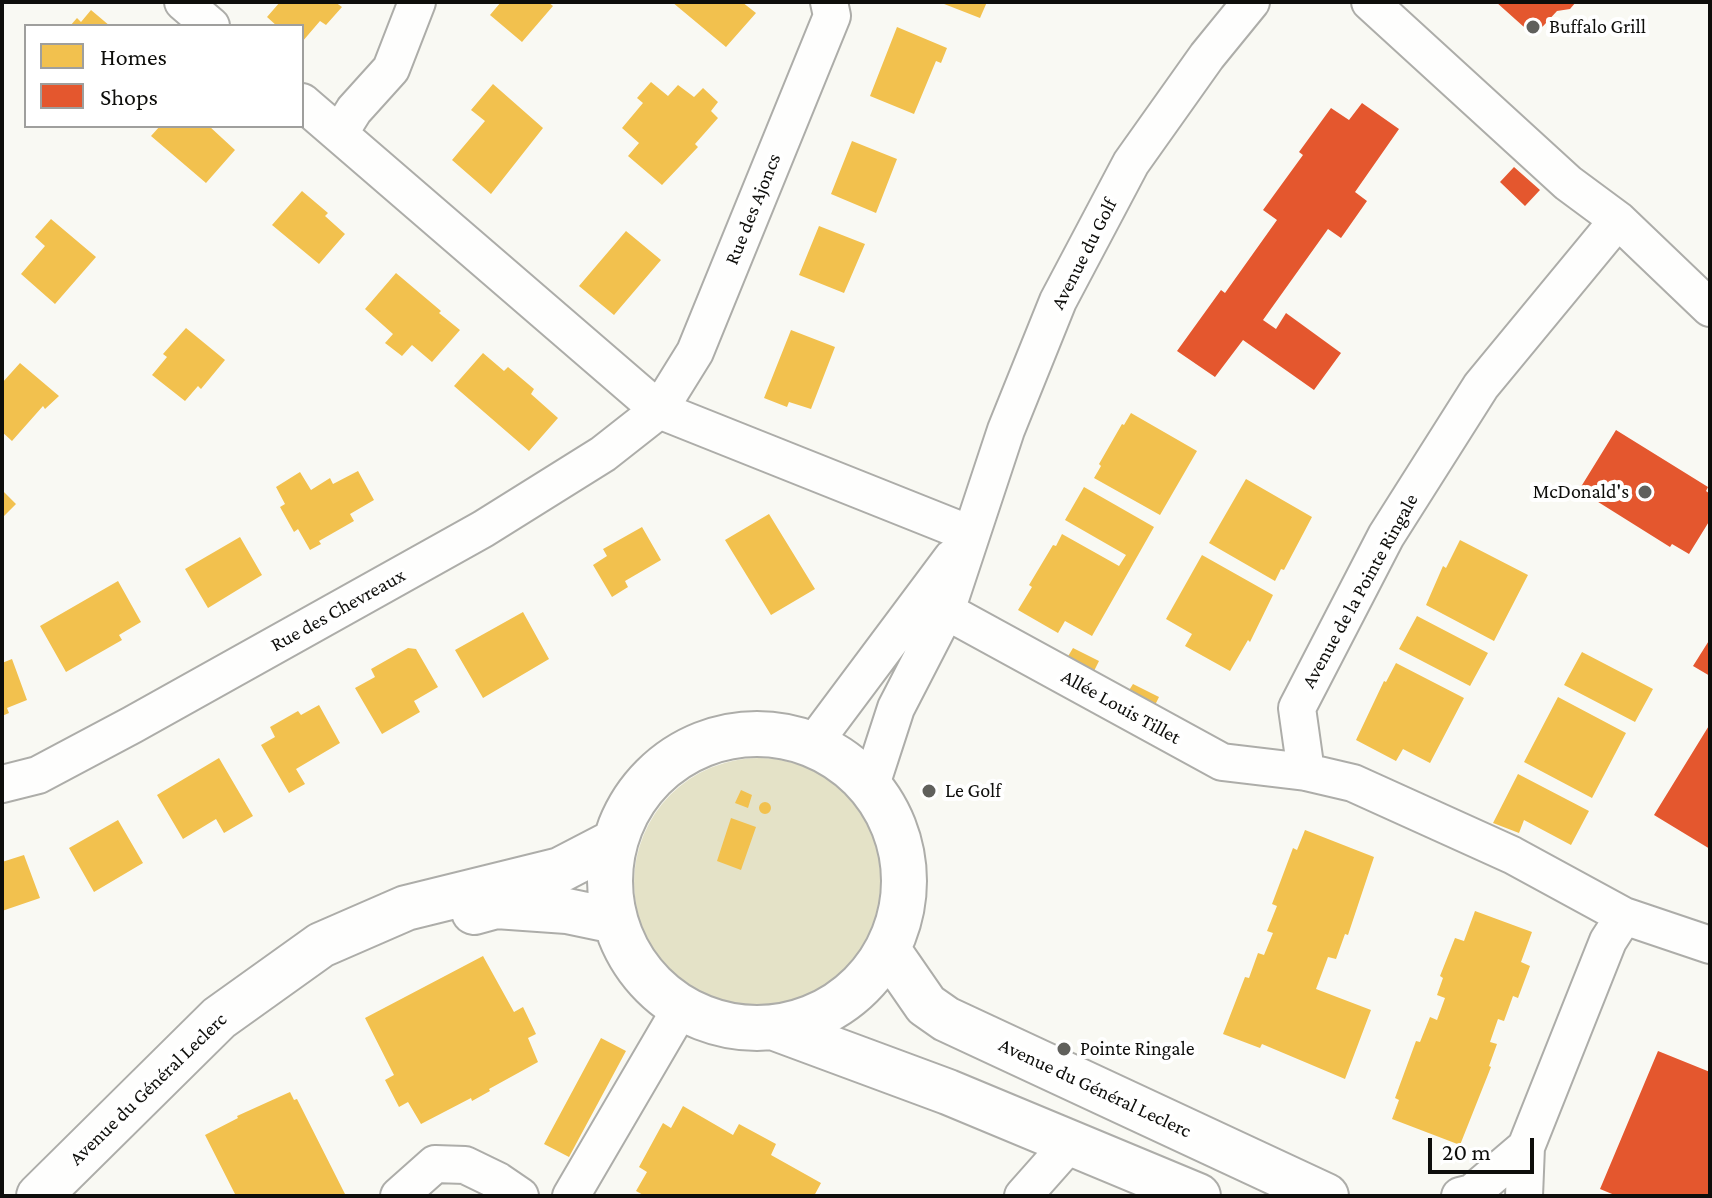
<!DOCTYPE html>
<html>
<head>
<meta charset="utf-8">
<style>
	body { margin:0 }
	#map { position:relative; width:1712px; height:1198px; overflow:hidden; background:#f9f9f3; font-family:"Crimson Pro",serif }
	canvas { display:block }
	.frame { position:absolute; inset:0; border:4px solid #0e0e0b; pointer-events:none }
	.legend { position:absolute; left:24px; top:24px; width:280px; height:104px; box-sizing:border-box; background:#fff; border:2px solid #9f9f9d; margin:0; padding:10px 14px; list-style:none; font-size:24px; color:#0e0e0b }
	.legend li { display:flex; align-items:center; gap:16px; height:40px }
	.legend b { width:40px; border:2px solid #9f9f9d }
	.scale { position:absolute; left:1428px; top:1138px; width:106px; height:36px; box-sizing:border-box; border:4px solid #0e0e0b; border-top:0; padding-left:10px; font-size:24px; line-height:28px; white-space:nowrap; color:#0e0e0b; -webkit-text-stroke:6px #fff; paint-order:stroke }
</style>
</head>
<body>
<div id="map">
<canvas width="1712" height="1198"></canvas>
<div class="frame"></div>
<ul class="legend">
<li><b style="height:22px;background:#f2c14e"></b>Homes</li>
<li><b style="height:22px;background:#e4572e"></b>Shops</li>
</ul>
<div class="scale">20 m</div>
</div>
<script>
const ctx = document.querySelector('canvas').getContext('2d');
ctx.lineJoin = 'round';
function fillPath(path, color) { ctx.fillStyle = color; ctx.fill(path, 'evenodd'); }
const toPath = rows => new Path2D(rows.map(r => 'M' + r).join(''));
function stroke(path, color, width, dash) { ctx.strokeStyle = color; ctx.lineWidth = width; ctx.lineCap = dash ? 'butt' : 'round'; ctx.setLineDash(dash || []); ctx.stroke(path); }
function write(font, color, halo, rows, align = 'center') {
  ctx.font = font + ' "Crimson Pro",serif'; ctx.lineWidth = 8; ctx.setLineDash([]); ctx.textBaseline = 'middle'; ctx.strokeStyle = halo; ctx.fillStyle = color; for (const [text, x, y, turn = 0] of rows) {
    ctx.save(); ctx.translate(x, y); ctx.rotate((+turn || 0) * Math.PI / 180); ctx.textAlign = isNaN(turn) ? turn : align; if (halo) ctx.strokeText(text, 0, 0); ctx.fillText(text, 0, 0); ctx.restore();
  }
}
const green = toPath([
	'634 883a125 125 0 1 1 250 0a125 125 0 1 1-250 0Z'
]);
const homes = toPath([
	[280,2,335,2,342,7,326,25,320,21,302,42,302,26,277,26,267,17],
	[501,2,548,2,553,6,522,42,490,15],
	[672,2,742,2,756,13,726,47],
	[939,2,987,2,980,18],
	[91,10,110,26,70,26,77,18,81,22],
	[897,27,947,48,941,63,936,61,914,114,870,96],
	[651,82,668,96,678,85,694,97,703,88,718,102,711,111,718,118,695,144,698,147,662,185,628,156,639,143,622,128,643,103,637,98],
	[493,84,543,128,491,194,452,160,485,121,471,110],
	[160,126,209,126,235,150,206,183,151,136],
	[852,141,897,159,876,213,831,194],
	[302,191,328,213,325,216,345,234,319,264,272,225],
	[51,219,96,257,55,304,21,274,45,246,35,237],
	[819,226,865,244,844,293,799,275],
	[626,231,661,260,614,315,579,286],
	[396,273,441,311,439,313,460,330,432,362,412,345,402,356,385,343,393,334,365,309],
	[186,328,225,360,201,389,198,386,185,401,152,375,167,357,163,354],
	[791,330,835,347,811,409,789,402,787,407,764,398],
	[483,353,504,371,508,367,534,389,531,394,558,418,529,451,454,386],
	[20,363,59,396,45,409,43,406,12,441,2,432,2,383],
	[1131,413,1197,451,1160,515,1094,478,1101,466,1099,464,1122,424,1124,425],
	[358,471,374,500,350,514,354,521,319,541,321,544,310,550,298,529,294,532,280,507,285,504,276,487,300,472,311,490,330,478,333,484],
	[1246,479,1312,517,1284,570,1281,569,1275,581,1209,543],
	[1084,487,1154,527,1092,636,1065,621,1058,633,1018,610,1032,587,1029,585,1053,545,1056,546,1062,534,1119,566,1126,555,1065,520],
	[2,490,16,504,2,518],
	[769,514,815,589,771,615,725,540],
	[642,527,661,560,625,581,628,587,612,597,593,565,607,556,603,549],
	[240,537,262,575,208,608,185,569],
	[1460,540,1528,575,1494,641,1426,605,1443,566,1446,568],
	[1202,555,1273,595,1250,642,1248,640,1230,671,1185,646,1192,634,1166,619],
	[118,581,141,622,119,635,122,640,66,672,40,626],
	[523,612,549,659,483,698,455,650],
	[1417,616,1488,653,1470,686,1399,649],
	[408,648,416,649,438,687,414,701,420,712,382,734,355,688,375,677,371,669],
	[1073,648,1099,661,1091,677,1064,663],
	[1582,652,1653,689,1635,722,1564,685],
	[12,659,27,700,7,708,9,713,2,716,2,663],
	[1396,663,1464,698,1430,763,1403,749,1396,761,1356,740,1384,681,1386,682],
	[1133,684,1159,697,1153,709,1126,695],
	[1558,697,1626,733,1592,798,1524,762],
	[319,705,340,743,296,769,305,784,289,793,261,745,275,737,270,727,298,711,301,715],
	[219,758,253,816,224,833,216,819,183,839,157,795],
	[1518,774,1589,811,1571,845,1524,820,1519,833,1493,823],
	[741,790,752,795,748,808,735,803],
	'759 808a6 6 0 1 1 12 0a6 6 0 1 1-12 0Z',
	[731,818,756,827,741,870,717,861],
	[118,820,143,863,94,892,69,848],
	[1305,830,1374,857,1348,935,1345,934,1336,959,1328,957,1316,989,1371,1010,1345,1079,1262,1044,1260,1048,1223,1034,1245,977,1249,978,1258,953,1264,955,1273,933,1267,931,1277,906,1272,904,1293,848,1297,850],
	[24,855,40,898,2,911,2,862],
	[1475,911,1532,932,1521,962,1530,966,1518,998,1513,996,1504,1021,1498,1019,1490,1042,1497,1044,1489,1066,1491,1067,1460,1145,1392,1119,1399,1100,1395,1098,1416,1041,1420,1042,1430,1017,1437,1020,1445,998,1437,995,1443,978,1440,976,1455,938,1464,941],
	[483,956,514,1012,523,1007,536,1034,528,1038,538,1062,489,1089,490,1091,472,1101,471,1098,421,1124,408,1102,399,1107,385,1080,394,1075,365,1018],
	[601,1038,626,1051,569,1157,544,1144],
	[290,1092,294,1100,297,1099,346,1196,236,1196,205,1135,238,1118,237,1116],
	[683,1106,733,1135,739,1124,776,1144,771,1155,821,1183,814,1196,645,1196,636,1191,647,1172,639,1167,663,1123,671,1128]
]);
const shops = toPath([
	[1496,2,1576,2,1570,9,1557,11,1534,36],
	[1362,103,1399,129,1355,192,1367,201,1341,238,1328,229,1263,320,1276,329,1286,313,1341,353,1314,390,1243,340,1215,377,1177,351,1221,290,1225,293,1277,220,1263,210,1303,155,1299,152,1331,108,1349,120],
	[1514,167,1540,190,1525,206,1500,182],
	[1616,430,1708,487,1706,491,1710,494,1710,520,1689,554,1672,544,1670,547,1579,490],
	[1710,639,1710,676,1693,666],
	[1710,724,1710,849,1654,815],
	[1658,1051,1710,1072,1710,1196,1617,1196,1600,1189]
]);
const minor = toPath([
	[183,2,211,26],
	[1370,2,1568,183,1618,220,1710,308],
	[302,102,659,410,970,534],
	[339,134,354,110,391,69,417,2],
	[946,611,1222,762,1306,772,1353,783,1512,855,1624,916,1710,945],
	[813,744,952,558],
	[1306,772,1297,708,1386,536,1481,386,1618,220],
	[2,784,38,775,132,725,483,529,603,454,659,410,695,352,832,16,829,2],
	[871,785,896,708,946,611,1006,430,1058,301,1131,163,1207,56,1251,2],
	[399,1196,435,1164,465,1165,498,1181,520,1196],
	[571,1196,681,1008],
	[1023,1196,1070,1143],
	[1460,1196,1472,1193,1526,1147],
	[1524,1196,1526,1147,1608,941,1624,916]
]);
const secondary = toPath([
	'610 881a147 147 0 1 1 294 0a147 147 0 1 1-294 0Z',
	[474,912,496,906,567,911,615,921],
	[888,950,926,1005,946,1019,1326,1196],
	[778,1029,948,1092,1198,1196],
	[39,1196,219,1018,321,945,406,908,560,870,612,843]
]);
const markers = [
	[1533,27,8,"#60605c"],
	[1645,492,8,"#60605c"],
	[929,791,8,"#60605c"],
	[1064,1049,8,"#60605c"]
];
const poiNames = [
	["Buffalo Grill",1549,27],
	["McDonald's",1629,492,"right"],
	["Le Golf",945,791],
	["Pointe Ringale",1080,1049]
];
const streetNames = [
	["Rue des Ajoncs",753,209,-68],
	["Avenue du Golf",1084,254,-63],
	["Avenue de la Pointe Ringale",1360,591,-61],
	["Rue des Chevreaux",338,610,-29],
	["Allée Louis Tillet",1121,707,29],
	["Avenue du Général Leclerc",1095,1088,25],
	["Avenue du Général Leclerc",148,1089,-44]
];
fillPath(green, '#e4e2c7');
fillPath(homes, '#f2c14e');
fillPath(shops, '#e4572e');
stroke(minor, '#adada9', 40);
stroke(secondary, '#adada9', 48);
stroke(minor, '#fefefd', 36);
stroke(secondary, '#fefefd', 44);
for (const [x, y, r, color] of markers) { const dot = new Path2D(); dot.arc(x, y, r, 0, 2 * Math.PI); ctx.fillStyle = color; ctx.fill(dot); stroke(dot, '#fff', 3); }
write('20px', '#0e0e0b', '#fff', poiNames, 'left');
write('20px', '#0e0e0b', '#fff', streetNames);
</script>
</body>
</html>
